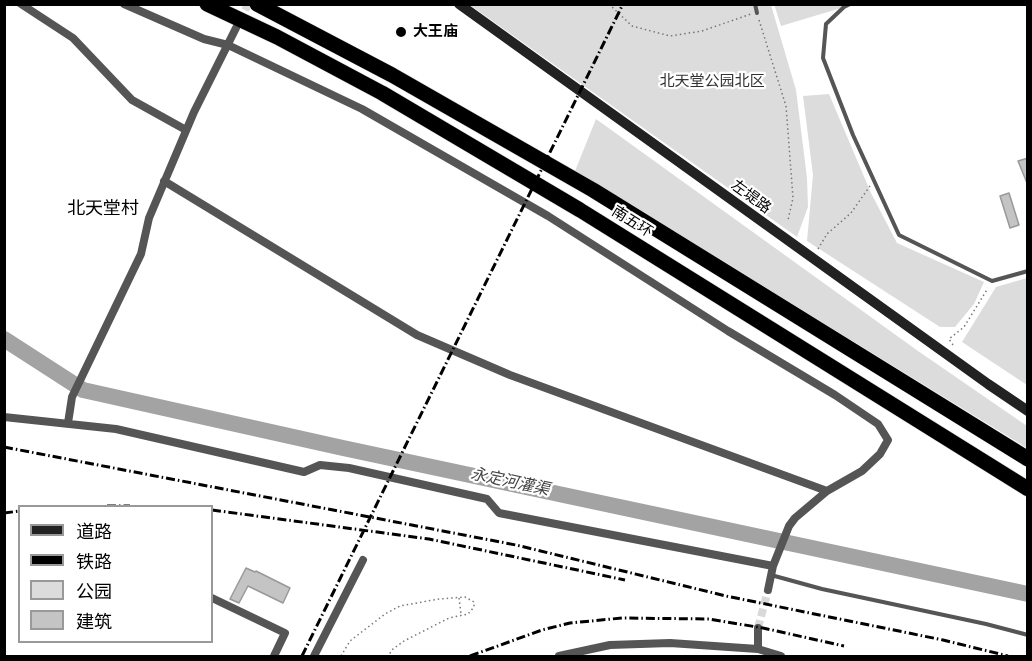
<!DOCTYPE html>
<html>
<head>
<meta charset="utf-8">
<style>
	body { margin:0 }
	#map { position:relative; width:1032px; height:661px; overflow:hidden; background:#fff; font-family:"PT Sans Narrow","Noto Sans SC",sans-serif }
	canvas { display:block }
	.frame { position:absolute; inset:0; border:6px solid #000; pointer-events:none }
	.legend { position:absolute; left:18px; top:505px; width:195px; height:138px; box-sizing:border-box; background:#fff; border:2px solid #999; margin:0; padding:8px 10px; list-style:none; font-size:18px; color:#000 }
	.legend li { display:flex; align-items:center; gap:12px; height:30px }
	.legend b { width:30px; border:2px solid #999 }
</style>
</head>
<body>
<div id="map">
<canvas width="1032" height="661"></canvas>
<div class="frame"></div>
<ul class="legend">
<li><b style="height:8px;background:#222"></b>道路</li>
<li><b style="height:8px;background:#000"></b>铁路</li>
<li><b style="height:16px;background:#dcdcdc"></b>公园</li>
<li><b style="height:16px;background:#c4c4c4"></b>建筑</li>
</ul>
</div>
<script>
const ctx = document.querySelector('canvas').getContext('2d');
ctx.lineJoin = 'round';
function fillPath(path, color) { ctx.fillStyle = color; ctx.fill(path, 'evenodd'); }
const toPath = rows => new Path2D(rows.map(r => 'M' + r).join(''));
function stroke(path, color, width, dash) { ctx.strokeStyle = color; ctx.lineWidth = width; ctx.lineCap = dash ? 'butt' : 'round'; ctx.setLineDash(dash || []); ctx.stroke(path); }
function write(font, color, halo, rows, align = 'center') {
  ctx.font = font + ' "PT Sans Narrow","Noto Sans SC",sans-serif'; ctx.lineWidth = 4.5; ctx.setLineDash([]); ctx.textBaseline = 'middle'; ctx.strokeStyle = halo; ctx.fillStyle = color; for (const [text, x, y, turn = 0] of rows) {
    ctx.save(); ctx.translate(x, y); ctx.rotate((+turn || 0) * Math.PI / 180); ctx.textAlign = isNaN(turn) ? turn : align; if (halo) ctx.strokeText(text, 0, 0); ctx.fillText(text, 0, 0); ctx.restore();
  }
}
const green = toPath([
	[774,4,851,5,781,26],
	[470,5,771,5,796,90,807,178,808,207,797,237],
	[829,94,871,193,897,243,984,282,974,304,955,327,940,327,807,241,813,175,803,96],
	[596,119,918,351,1027,426,1027,448,575,171],
	[1027,278,1028,278,1027,385,962,342,996,287]
]);
const river = toPath([
	[4,339,83,390,343,448,1028,594]
]);
const building = toPath([
	[1028,158,1028,183,1027,183,1018,161,1028,158],
	[1009,193,1019,225,1010,228,1000,196,1009,193],
	[246,568,255,572,256,571,290,588,283,603,248,586,239,603,230,599,246,568]
]);
const minorTunnel = toPath([
	[240,21,248,4],
	[758,628,768,590]
]);
const path = toPath([
	[609,4,632,26,670,36,702,31,751,14],
	[759,20,786,106,793,198,788,220],
	[818,249,827,234,851,213,870,186],
	[953,345,949,339,964,327,988,288],
	[459,598,461,614],
	[341,656,350,641,385,614,400,606,439,599,465,597,474,602,474,607,468,614,449,618,404,641,393,649,388,656]
]);
const service = toPath([
	[755,4,757,13],
	[850,4,844,7,826,24,823,58,853,135,899,235,992,281,1028,271],
	[771,575,822,589,986,624,1028,635]
]);
const minor = toPath([
	[21,4,73,38,132,100,186,130],
	[124,4,204,39,228,45,362,109,548,216,728,331,835,395,878,424,888,440,880,454,862,471,827,491,795,518,789,526,773,566,768,590],
	[164,181,417,335,510,375,827,491],
	[4,417,116,429,304,472,320,465,349,468,487,499,499,513,773,566],
	[68,423,72,397,141,254,149,218,194,112,236,28],
	[212,598,285,633,274,656],
	[758,628,758,649],
	[314,656,363,560],
	[559,656,610,645,670,643,758,649,781,656]
]);
const secondary = toPath([
	[459,4,988,384,1028,411]
]);
const motorway = toPath([
	[207,4,277,37,382,93,580,210,1028,489],
	[257,4,392,75,593,190,1028,459]
]);
const rail = toPath([
	[4,447,516,545,726,596,943,640,1008,656],
	[107,506,130,506],
	[212,510,429,539,625,580],
	[4,513,20,511],
	[302,656,623,4],
	[470,656,542,630,570,623,622,618,709,619,763,628,844,646]
]);
const markers = [
	[401,32,6,"#000"]
];
const poiNames = [
	["大王庙",413,32]
];
const parkNames = [
	["北天堂公园北区",712,82]
];
const streetNames = [
	["左堤路",751,197,36],
	["南五环",632,222,32]
];
const waterNames = [
	["永定河灌渠",510,482,12]
];
const quarterNames = [
	["北天堂村",103,209]
];
fillPath(green, '#dcdcdc');
stroke(river, '#a3a3a3', 16);
fillPath(building, '#c4c4c4');
stroke(building, '#999', 1.5);
stroke(minorTunnel, '#d9d9d9', 8, [8, 4]);
stroke(motorway, '#dbdbdb', 16);
stroke(path, '#777', 1.5, [1.5, 3]);
stroke(service, '#555', 4);
stroke(minor, '#555', 8);
stroke(secondary, '#222', 10);
stroke(motorway, '#000', 15);
stroke(rail, '#000', 3, [9, 3, 1.5, 3]);
for (const [x, y, r, color] of markers) { const dot = new Path2D(); dot.arc(x, y, r, 0, 2 * Math.PI); ctx.fillStyle = color; ctx.fill(dot); stroke(dot, '#fff', 2); }
write('bold 15px', '#000', '#fff', poiNames, 'left');
write('15px', '#333', '#fff', parkNames);
write('15px', '#000', '#fff', streetNames);
write('italic 16px', '#444', '#fff', waterNames);
write('18px', '#000', '#fff', quarterNames);
</script>
</body>
</html>
